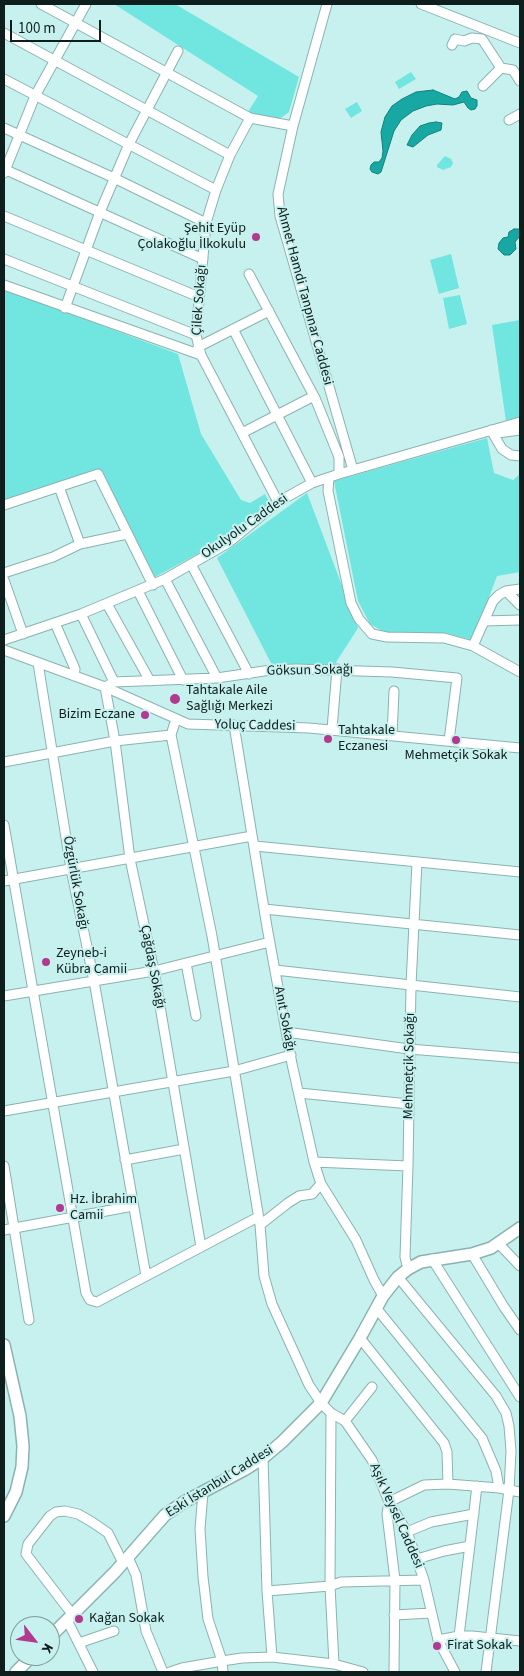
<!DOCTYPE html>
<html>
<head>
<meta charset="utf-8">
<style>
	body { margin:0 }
	#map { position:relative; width:524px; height:1676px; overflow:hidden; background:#c7f1ee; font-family:"Source Sans 3",sans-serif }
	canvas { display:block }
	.frame { position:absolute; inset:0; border:5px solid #0e1e1d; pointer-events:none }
	.north { position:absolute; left:10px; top:1616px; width:50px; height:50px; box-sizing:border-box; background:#c7f1ee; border:1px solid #7d9d9a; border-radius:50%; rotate:120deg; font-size:14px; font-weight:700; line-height:20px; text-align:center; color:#0e1e1d }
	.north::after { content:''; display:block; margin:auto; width:18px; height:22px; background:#b1398f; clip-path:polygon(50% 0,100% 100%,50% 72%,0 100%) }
	.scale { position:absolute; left:10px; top:20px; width:91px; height:22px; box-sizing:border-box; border:2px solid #0e1e1d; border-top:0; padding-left:6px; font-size:15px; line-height:18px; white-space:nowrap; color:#0e1e1d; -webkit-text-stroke:4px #c7f1ee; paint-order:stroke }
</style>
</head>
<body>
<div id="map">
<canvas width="524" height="1676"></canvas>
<div class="frame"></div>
<div class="north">K</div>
<div class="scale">100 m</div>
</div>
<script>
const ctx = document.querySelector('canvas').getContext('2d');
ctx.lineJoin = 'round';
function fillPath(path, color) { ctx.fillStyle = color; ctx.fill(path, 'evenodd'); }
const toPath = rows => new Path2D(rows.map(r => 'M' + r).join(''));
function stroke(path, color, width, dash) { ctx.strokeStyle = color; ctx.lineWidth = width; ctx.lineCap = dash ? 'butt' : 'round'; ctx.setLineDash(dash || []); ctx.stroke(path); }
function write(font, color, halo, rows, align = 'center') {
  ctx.font = font + ' "Source Sans 3",sans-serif'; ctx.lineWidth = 4; ctx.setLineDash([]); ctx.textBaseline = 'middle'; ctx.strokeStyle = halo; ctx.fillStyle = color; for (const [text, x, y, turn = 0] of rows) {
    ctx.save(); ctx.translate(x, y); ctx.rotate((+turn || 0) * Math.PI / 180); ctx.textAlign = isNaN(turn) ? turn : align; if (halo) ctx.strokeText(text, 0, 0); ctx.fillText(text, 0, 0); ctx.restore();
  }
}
const green = toPath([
	[114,4,175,4,299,77,289,112,278,120,248,112,258,96],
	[411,72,416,79,399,89,395,82],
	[357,102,362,111,351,118,345,109],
	[445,156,451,159,453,163,451,167,443,170,437,167,437,165],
	[451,254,459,288,439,294,430,260],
	[4,289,178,354,201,434,241,500,250,503,265,494,270,504,225,539,155,577,101,469,5,501],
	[460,295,467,324,449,329,443,298],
	[520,320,520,418,506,421,492,325],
	[487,438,494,473,513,480,520,474,520,572,497,576,473,640,446,633,386,633,370,624,358,601,334,481],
	[307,493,358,628,333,667,273,667,217,558]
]);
const water = toPath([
	[433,90,455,99,459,97,462,92,467,91,471,98,477,100,477,106,475,109,471,110,468,108,464,102,453,105,437,104,426,106,413,111,401,120,394,131,381,172,378,174,372,172,370,169,371,165,374,162,379,162,382,158,383,151,381,132,385,117,392,106,402,99,416,92,433,90],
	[436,122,442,123,441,130,428,135,413,147,407,145,412,135,420,126,429,123,436,122],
	[514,229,520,229,520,236,515,242,516,249,510,255,504,255,498,249,499,243,503,238,508,237,509,232,514,229]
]);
const minor = toPath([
	[41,4,250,118,293,126],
	[327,4,293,126,278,194,280,216,353,470],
	[421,4,520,43],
	[4,33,230,155],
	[452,45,455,39,464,41,472,38,482,39,501,68],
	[4,79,216,190],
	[483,86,501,68,513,70,520,81],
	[250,118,230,155,216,190,206,223,196,335,201,355,278,502],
	[509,120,520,114],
	[4,128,114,178,206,223],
	[4,169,203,259],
	[4,173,35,96,86,4],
	[4,216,199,297],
	[4,259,196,335],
	[249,274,315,398,339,457,339,474],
	[4,285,201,355],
	[65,308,100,212,129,144,178,51],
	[233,329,312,483],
	[198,347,269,311],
	[491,430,502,449,511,455,520,456],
	[242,433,314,396],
	[498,433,520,430],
	[329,478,328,491,351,603,359,619,372,634,387,637,444,638,473,646,520,672],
	[59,487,80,544],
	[4,505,98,474,153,585],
	[191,564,249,674],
	[4,573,53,557,80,544,127,534],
	[165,579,217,678],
	[4,580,23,634],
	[138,591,183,680],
	[506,591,520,605],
	[107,604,150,681],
	[81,614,114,682],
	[484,621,520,620],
	[55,623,75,669,74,676],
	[4,640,81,614,165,579,228,543,278,502,312,483,339,474,520,422],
	[473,646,493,601,499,595,506,591,520,589],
	[4,650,105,687,188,724,309,728,520,748],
	[38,663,71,869,94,981,146,1276],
	[176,719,171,735,212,936,260,1225,264,1276,272,1304,309,1385,321,1403,331,1413,345,1421,372,1460,389,1502,407,1532,424,1580,438,1640,455,1672],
	[234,725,267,927,292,1064,314,1162,321,1184,356,1240,374,1280,383,1296],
	[332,729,337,669],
	[392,736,394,691],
	[4,762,115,741,171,735],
	[4,825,86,1293,90,1300,97,1302,258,1217],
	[255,846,520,872],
	[4,881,252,836],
	[264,909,520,935],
	[186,963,196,1016],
	[275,970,520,997],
	[4,996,154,971,270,942],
	[286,1032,409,1049,520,1058],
	[299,1093,409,1104],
	[4,1111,234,1071,291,1055],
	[125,1160,184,1149],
	[314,1162,408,1166],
	[4,1166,29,1320],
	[260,1225,288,1203,299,1196,312,1194,321,1184],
	[4,1230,133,1206],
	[499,1244,520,1266],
	[201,1247,154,971,130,859,115,741,105,687,114,682,217,678,271,670,296,669,392,672,457,678,449,741],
	[472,1254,504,1307,520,1330],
	[432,1259,520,1397],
	[408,1269,405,1257,408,1166,411,985,417,862],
	[398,1277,496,1396,506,1413,509,1426,511,1451,509,1490,486,1672],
	[377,1309,482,1438,496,1471,499,1488],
	[360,1338,444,1443,447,1452,448,1484],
	[331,1413,330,1586,334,1664],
	[345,1421,372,1387],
	[263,1458,267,1591,272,1657],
	[203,1492,200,1529,203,1577,208,1619,222,1661,223,1672],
	[407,1532,431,1522,474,1514],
	[128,1557,136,1575,146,1631,163,1672],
	[417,1559,444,1551,470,1546],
	[267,1591,330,1586,341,1582,424,1580],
	[72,1614,26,1554,28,1544,50,1516,56,1512,65,1511,78,1514,92,1522,108,1533,123,1563],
	[394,1615,431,1613],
	[67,1620,93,1672],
	[459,1636,477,1486],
	[438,1640,459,1636,472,1636,520,1641],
	[79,1643,114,1631],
	[170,1672,182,1668,222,1661,242,1658,272,1657,334,1664,363,1672],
	[394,1672,395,1580,387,1514,389,1502,424,1485,448,1484,499,1488,520,1492]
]);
const major = toPath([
	[4,1345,20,1416,23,1446,22,1467,16,1492,4,1516],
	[50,1637,115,1572,165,1515,184,1502,244,1470,263,1458,282,1442,321,1403,360,1338,383,1296,398,1277,408,1269,421,1262,472,1254,491,1248,520,1228],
	[16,1672,32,1656]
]);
const markers = [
	[256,237,5,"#b1398f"],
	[175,699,6,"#b1398f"],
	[145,715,5,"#b1398f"],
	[328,739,5,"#b1398f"],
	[456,740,5,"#b1398f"],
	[46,962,5,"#b1398f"],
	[60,1208,5,"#b1398f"],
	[79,1619,5,"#b1398f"],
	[437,1646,5,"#b1398f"]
];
const poiNames = [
	["Şehit Eyüp",246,229,"right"],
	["Çolakoğlu İlkokulu",246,245,"right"],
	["Tahtakale Aile",186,691],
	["Sağlığı Merkezi",186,707],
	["Bizim Eczane",135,715,"right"],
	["Tahtakale",338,731],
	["Eczanesi",338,747],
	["Mehmetçik Sokak",456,756,"center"],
	["Zeyneb-i",56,954],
	["Kübra Camii",56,970],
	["Hz. İbrahim",70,1200],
	["Camii",70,1216],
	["Kağan Sokak",89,1619],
	["Firat Sokak",447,1646]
];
const streetNames = [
	["Ahmet Hamdi Tanpınar Caddesi",304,296,75],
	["Çilek Sokağı",200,300,-86],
	["Okulyolu Caddesi",245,527,-35],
	["Göksun Sokağı",310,671,-1],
	["Yoluç Caddesi",255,726,1],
	["Özgürlük Sokağı",75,883,80],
	["Çağdaş Sokağı",152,967,79],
	["Anıt Sokağı",284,1019,79],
	["Mehmetçik Sokağı",410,1066,-89],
	["Eski İstanbul Caddesi",220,1482,-32],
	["Aşık Veysel Caddesi",396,1516,66]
];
fillPath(green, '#71e5df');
fillPath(water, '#18a8a3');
stroke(water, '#157f7b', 1);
stroke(minor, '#8ab3b0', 11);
stroke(major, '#8ab3b0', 14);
stroke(minor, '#fff', 9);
stroke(major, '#fff', 11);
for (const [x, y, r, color] of markers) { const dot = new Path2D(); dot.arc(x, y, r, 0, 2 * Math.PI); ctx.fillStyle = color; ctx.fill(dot); stroke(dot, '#c7f1ee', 2); }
write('14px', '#0e1e1d', '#c7f1ee', poiNames, 'left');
write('14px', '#0e1e1d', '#c7f1ee', streetNames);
</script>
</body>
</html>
